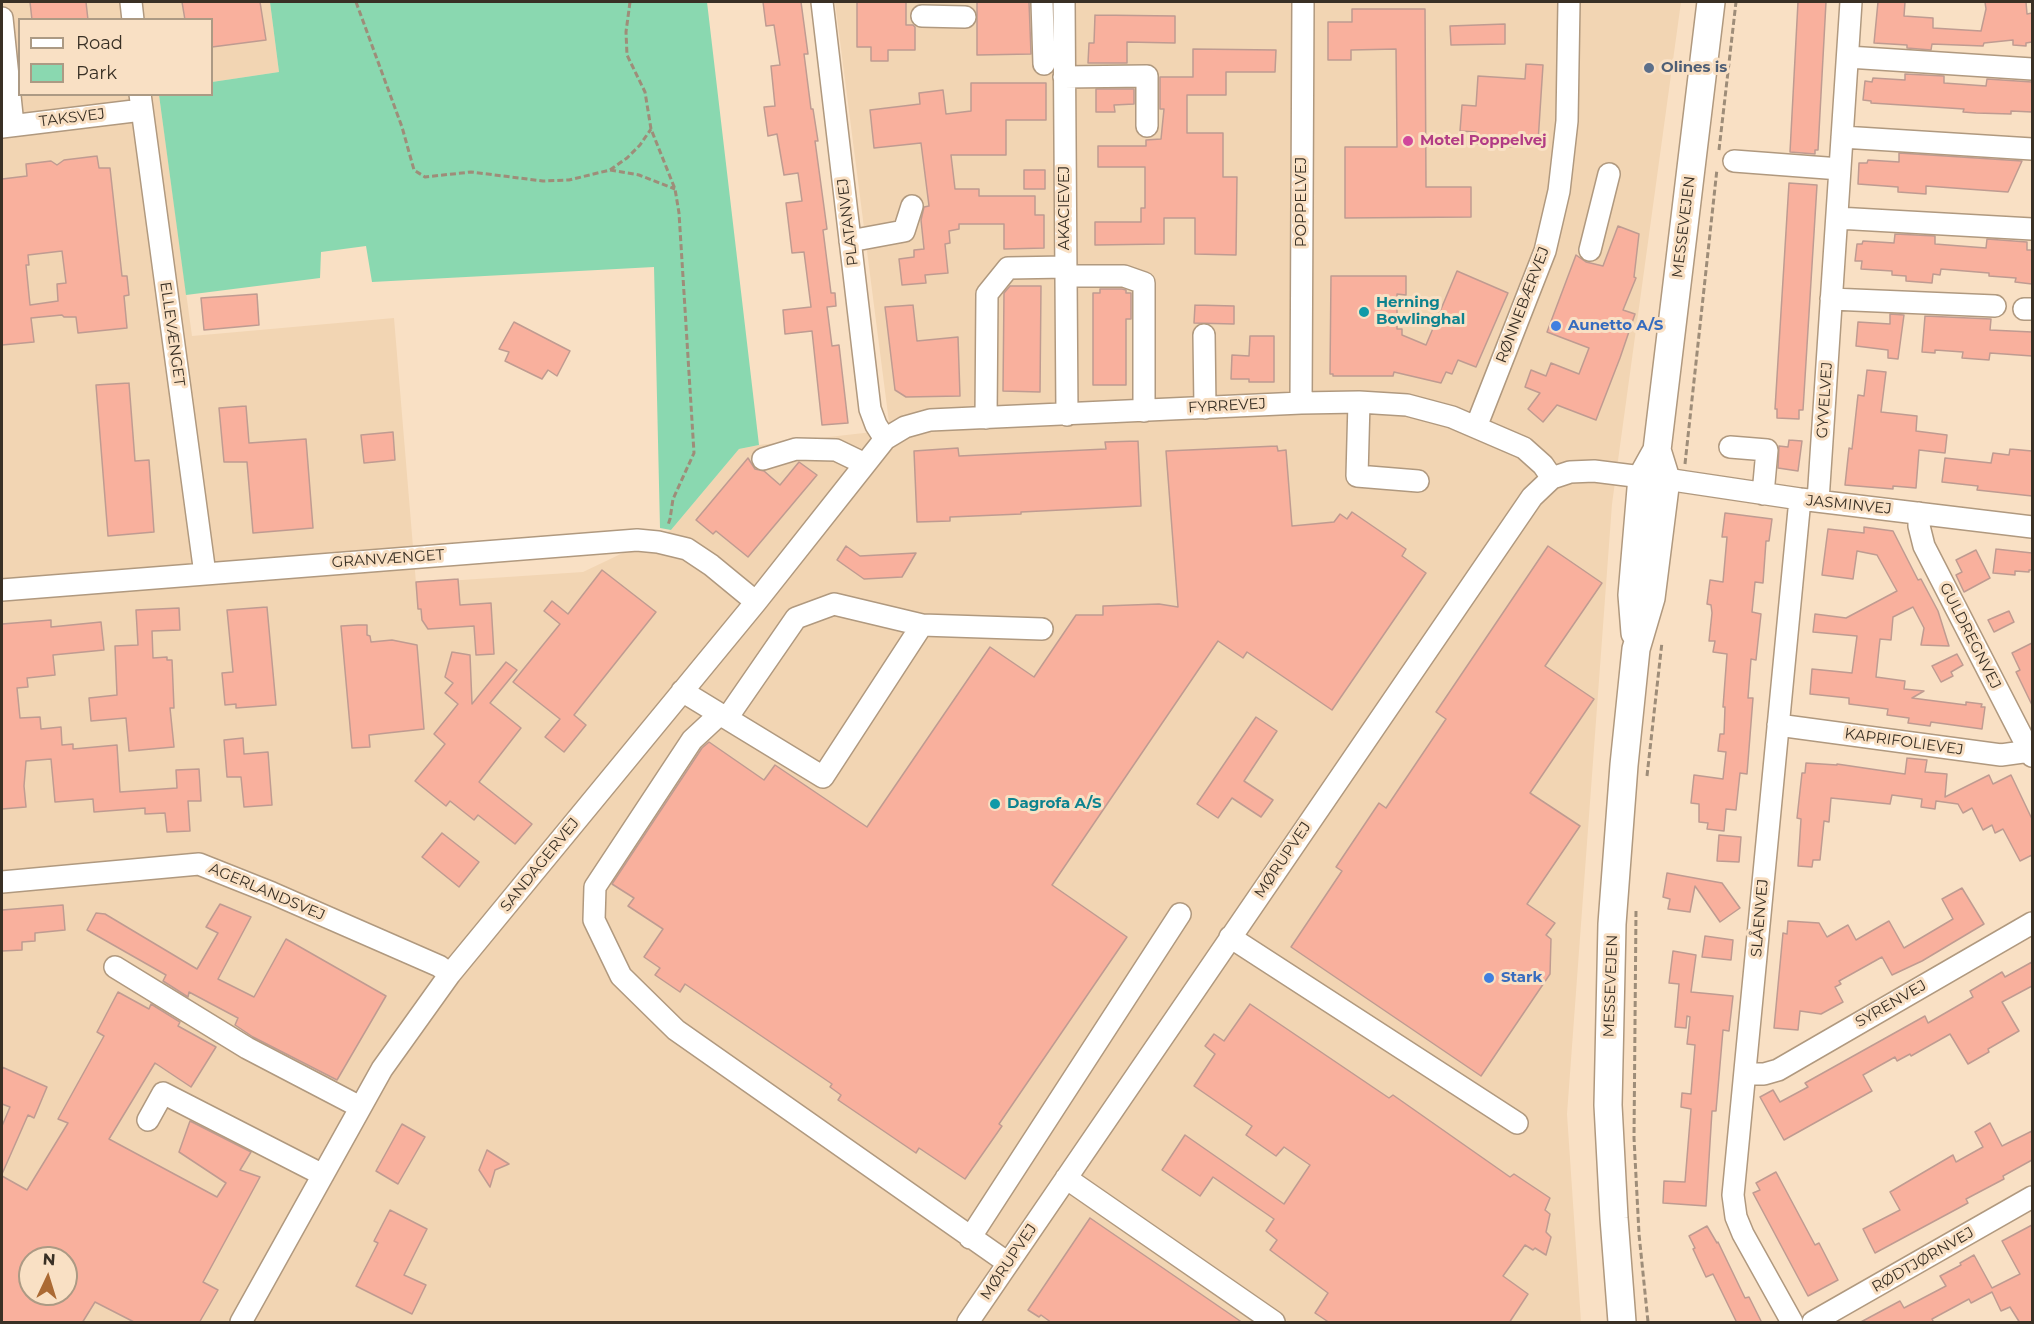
<!DOCTYPE html>
<html>
<head>
<meta charset="utf-8">
<style>
	body { margin:0 }
	#map { position:relative; width:2034px; height:1324px; overflow:hidden; background:#f9e0c4; font-family:Montserrat,sans-serif }
	canvas { display:block }
	.frame { position:absolute; inset:0; border:3px solid #393025; pointer-events:none }
	.legend { position:absolute; left:18px; top:18px; width:195px; height:78px; box-sizing:border-box; background:#f9e0c4; border:2px solid #ac9a84; margin:0; padding:8px 10px; list-style:none; font-size:18px; color:#393025 }
	.legend li { display:flex; align-items:center; gap:12px; height:30px }
	.legend b { width:30px; border:2px solid #ac9a84 }
	.north { position:absolute; left:18px; top:1246px; width:60px; height:60px; box-sizing:border-box; background:#f9e0c4; border:2px solid #ac9a84; border-radius:50%; rotate:4deg; font-size:16px; font-weight:700; line-height:24px; text-align:center; color:#393025 }
	.north::after { content:''; display:block; margin:auto; width:21px; height:27px; background:#ab6a34; clip-path:polygon(50% 0,100% 100%,50% 72%,0 100%) }
</style>
</head>
<body>
<div id="map">
<canvas width="2034" height="1324"></canvas>
<div class="frame"></div>
<ul class="legend">
<li><b style="height:8px;background:#fff"></b>Road</li>
<li><b style="height:16px;background:#8ad8b0"></b>Park</li>
</ul>
<div class="north">N</div>
</div>
<script>
const ctx = document.querySelector('canvas').getContext('2d');
ctx.lineJoin = 'round';
function fillPath(path, color) { ctx.fillStyle = color; ctx.fill(path, 'evenodd'); }
const toPath = rows => new Path2D(rows.map(r => 'M' + r).join(''));
function stroke(path, color, width, dash) { ctx.strokeStyle = color; ctx.lineWidth = width; ctx.lineCap = dash ? 'butt' : 'round'; ctx.setLineDash(dash || []); ctx.stroke(path); }
function write(font, color, halo, rows, align = 'center') {
  ctx.font = font + ' Montserrat,sans-serif'; ctx.lineWidth = 6; ctx.setLineDash([]); ctx.textBaseline = 'middle'; ctx.strokeStyle = halo; ctx.fillStyle = color; for (const [text, x, y, turn = 0] of rows) {
    ctx.save(); ctx.translate(x, y); ctx.rotate((+turn || 0) * Math.PI / 180); ctx.textAlign = isNaN(turn) ? turn : align; if (halo) ctx.strokeText(text, 0, 0); ctx.fillText(text, 0, 0); ctx.restore();
  }
}
const built = toPath([
	[2,2,270,2,279,72,212,82,212,20,20,20,20,94,159,95,192,336,394,318,416,583,583,572,671,530,739,449,759,445,890,430,835,2,1681,2,1612,504,1567,1114,1581,1322,2,1322],
	[30,1258,66,1258,66,1294,30,1294]
]);
const green = toPath([
	[270,2,707,2,759,445,739,449,671,530,660,528,654,267,372,282,366,246,321,252,320,278,186,295,159,95,212,94,212,82,279,72]
]);
const building = toPath([
	[30,2,86,2,88,20,32,20,30,2],
	[182,2,260,2,266,40,212,47,212,20,185,20,182,2],
	[763,2,801,2,808,54,804,54,811,109,813,109,818,141,815,141,827,229,823,230,831,293,835,293,836,306,827,307,832,346,839,345,848,423,822,425,812,331,785,334,783,310,811,307,804,252,792,253,786,203,802,201,798,173,784,175,777,134,768,136,764,107,775,106,771,66,780,65,774,25,766,26,763,2],
	[857,2,906,2,906,25,913,25,915,27,915,50,888,50,888,61,871,61,871,47,857,47,857,2],
	[977,2,1029,2,1031,54,977,55,977,2],
	[1798,2,1826,2,1818,150,1815,150,1815,154,1790,152,1798,2],
	[1878,2,1905,2,1904,16,1933,18,1933,28,1981,31,1986,9,1985,2,2026,2,2027,14,2032,13,2032,42,2026,43,2026,46,2013,45,2013,40,1984,43,1983,46,1932,44,1931,50,1907,48,1907,45,1874,43,1878,2],
	[1352,9,1425,9,1426,187,1471,187,1471,217,1345,218,1345,147,1397,147,1396,49,1351,50,1351,60,1328,60,1328,22,1352,22,1352,9],
	[1095,15,1175,16,1175,43,1127,42,1127,63,1088,63,1089,43,1094,43,1095,15],
	[1505,24,1505,44,1451,45,1450,26,1505,24],
	[1193,49,1276,50,1275,72,1226,72,1226,95,1187,95,1187,133,1223,133,1223,177,1237,177,1236,255,1195,254,1195,218,1164,218,1164,244,1095,245,1095,222,1141,222,1141,208,1145,208,1145,167,1098,167,1098,146,1146,146,1146,140,1161,139,1164,109,1160,109,1160,77,1193,77,1193,49],
	[1526,64,1543,65,1538,142,1516,140,1516,147,1475,144,1476,132,1460,131,1462,105,1476,106,1478,76,1525,79,1526,64],
	[1905,74,1944,76,1944,83,1986,86,1987,79,2032,82,2032,112,2011,111,2011,114,1976,113,1963,112,1964,109,1871,103,1871,101,1863,100,1865,81,1872,82,1873,78,1905,80,1905,74],
	[971,83,1046,83,1046,120,1006,120,1006,155,951,155,955,189,979,189,979,196,1035,196,1035,215,1044,215,1044,248,1004,249,1004,224,959,224,959,229,949,231,950,243,945,244,948,273,925,275,926,283,902,285,899,259,914,257,914,250,924,249,921,220,924,207,929,206,921,143,874,148,870,110,920,104,919,93,943,90,946,114,971,111,971,83],
	[1096,89,1134,89,1134,104,1114,105,1115,112,1096,112,1096,89],
	[1899,153,2022,161,2008,192,1926,186,1926,194,1898,192,1898,187,1858,184,1859,163,1867,163,1868,160,1899,162,1899,153],
	[97,156,99,168,110,168,122,276,127,276,129,295,124,296,127,328,78,333,76,317,64,317,62,315,31,318,34,342,2,345,2,179,27,176,26,164,51,161,57,165,64,160,97,156],
	[62,251,66,283,57,284,58,301,30,305,26,265,29,265,28,255,62,251],
	[1024,170,1045,170,1045,189,1024,189,1024,170],
	[1789,183,1817,185,1803,410,1799,410,1799,419,1777,418,1777,409,1775,409,1789,183],
	[1618,226,1639,234,1634,277,1636,278,1623,310,1635,314,1620,358,1596,420,1557,405,1543,422,1528,409,1540,393,1525,387,1531,370,1546,376,1551,363,1579,374,1589,348,1547,332,1576,255,1586,262,1603,266,1618,226],
	[1895,234,1935,236,1935,244,1986,248,1987,239,2027,242,2027,250,2032,250,2032,284,2015,282,2016,278,1989,276,1989,273,1941,269,1940,275,1933,274,1932,283,1906,281,1906,276,1892,275,1892,271,1861,269,1862,261,1855,261,1857,244,1862,244,1863,241,1894,243,1895,234],
	[1457,271,1508,293,1476,367,1458,360,1452,374,1446,372,1441,383,1394,372,1393,376,1333,376,1333,374,1330,374,1331,276,1406,276,1406,295,1397,294,1397,329,1402,329,1402,335,1426,345,1457,271],
	[1010,286,1041,286,1040,392,1003,391,1004,293,1010,286],
	[1100,289,1122,289,1126,290,1126,293,1131,293,1131,319,1126,319,1126,385,1093,385,1093,293,1100,293,1100,289],
	[257,294,259,325,204,330,201,298,257,294],
	[913,305,917,341,958,337,960,396,906,397,895,390,885,307,913,305],
	[1195,305,1234,306,1234,324,1194,323,1195,305],
	[1890,314,1904,315,1898,359,1888,358,1888,350,1856,346,1858,322,1890,324,1890,314],
	[1925,316,1991,319,1990,330,2032,332,2032,356,1990,353,1989,360,1962,358,1963,352,1935,350,1935,353,1922,352,1925,316],
	[514,322,570,351,557,376,548,370,542,379,505,361,509,352,499,349,514,322],
	[1250,336,1274,336,1274,382,1249,382,1249,379,1231,379,1232,355,1249,356,1250,336],
	[1867,370,1886,372,1881,412,1917,416,1916,431,1947,435,1945,453,1919,450,1916,488,1893,486,1893,489,1845,485,1849,448,1852,449,1858,395,1864,396,1867,370],
	[129,383,135,461,149,460,154,532,108,536,96,385,129,383],
	[246,406,249,443,306,439,313,528,253,533,247,462,224,462,219,408,246,406],
	[393,432,395,460,364,463,361,435,393,432],
	[1789,440,1802,441,1798,471,1778,468,1779,446,1788,447,1789,440],
	[1138,441,1141,506,1021,512,1021,514,950,517,950,521,917,522,914,451,958,448,959,456,1106,449,1105,442,1138,441],
	[1277,446,1278,451,1286,450,1292,526,1334,522,1340,514,1347,519,1352,512,1406,549,1402,556,1426,573,1332,710,1247,652,1243,658,1218,641,1052,885,1127,937,999,1124,1002,1126,965,1179,919,1148,916,1153,838,1100,841,1095,830,1087,832,1084,685,984,680,992,655,975,660,968,644,957,663,929,628,906,634,898,612,884,702,748,709,742,764,780,775,765,867,827,990,647,1034,677,1076,615,1103,615,1103,606,1159,604,1178,607,1166,451,1277,446],
	[2010,449,2032,451,2032,496,1977,490,1978,486,1942,482,1945,458,1991,463,1993,453,2009,455,2010,449],
	[748,458,755,469,764,471,780,485,799,462,817,475,748,557,716,531,713,534,696,520,748,458],
	[1725,513,1772,519,1769,541,1766,541,1763,583,1755,582,1752,612,1761,614,1756,660,1751,659,1748,698,1753,698,1747,774,1740,773,1736,810,1726,809,1724,831,1707,829,1708,823,1699,822,1699,804,1691,803,1694,775,1723,779,1726,752,1718,751,1720,734,1724,734,1725,707,1723,707,1727,654,1713,652,1715,641,1709,641,1712,613,1711,605,1707,604,1710,580,1723,582,1727,537,1722,537,1725,513],
	[1864,527,1893,531,1918,580,1921,579,1938,611,1949,646,1921,645,1924,628,1913,607,1893,617,1891,640,1880,639,1876,677,1905,681,1904,689,1924,691,1912,698,1966,705,1966,702,1982,704,1981,707,1985,707,1982,729,1931,722,1930,726,1908,723,1909,718,1887,715,1888,709,1849,704,1849,698,1810,694,1812,669,1852,673,1857,636,1813,632,1815,614,1846,618,1897,591,1877,555,1857,551,1853,579,1822,575,1828,529,1864,533,1864,527],
	[846,546,860,556,916,553,902,577,864,579,837,560,846,546],
	[1548,546,1602,583,1545,666,1594,699,1530,793,1580,826,1527,904,1555,923,1546,935,1551,939,1550,974,1481,1076,1291,947,1342,871,1336,867,1379,803,1386,808,1446,719,1436,712,1548,546],
	[1996,549,2032,553,2032,570,2029,570,2029,572,2015,571,2015,575,1993,573,1996,549],
	[1976,550,1990,578,1964,592,1956,575,1962,572,1956,560,1976,550],
	[602,570,656,612,574,715,586,725,564,752,545,737,560,719,513,682,560,624,544,611,552,601,568,614,602,570],
	[458,579,460,605,491,603,494,654,476,655,474,626,428,629,422,620,421,609,418,609,416,582,458,579],
	[267,607,276,705,236,708,236,704,225,705,222,673,233,672,227,610,267,607],
	[179,608,180,630,152,631,153,658,167,657,167,660,172,660,174,708,170,708,174,747,129,751,126,718,91,721,89,698,117,695,115,646,138,645,136,610,179,608],
	[2009,611,2014,622,1994,632,1988,620,2009,611],
	[51,620,51,627,101,622,104,650,53,655,55,675,27,678,28,687,17,688,20,718,40,717,41,729,61,727,62,745,73,744,73,749,117,745,120,792,177,788,176,770,199,769,201,801,188,801,190,831,167,832,165,813,145,814,145,808,94,812,93,799,55,802,51,759,26,761,24,786,26,807,2,809,2,624,51,620],
	[358,625,367,625,367,635,370,636,371,642,392,640,417,645,424,729,369,735,370,747,352,748,341,626,358,625],
	[2032,643,2032,705,2016,672,2020,670,2012,653,2032,643],
	[452,652,470,655,472,704,506,662,517,670,490,703,521,728,479,782,532,824,515,844,478,815,474,820,450,801,446,806,415,781,445,744,434,734,458,704,445,693,453,683,445,677,452,652],
	[1957,654,1963,665,1951,672,1953,676,1941,682,1932,666,1957,654],
	[1256,717,1277,731,1244,781,1273,800,1261,817,1232,798,1218,818,1197,804,1256,717],
	[243,738,244,754,268,752,272,805,244,807,241,777,227,777,224,740,243,738],
	[1907,758,1927,760,1925,772,1947,774,1945,797,1989,775,1993,784,2011,775,2032,819,2032,855,2020,861,2003,829,1995,833,1992,825,1983,830,1972,808,1963,813,1958,804,1936,801,1935,809,1921,807,1922,799,1892,795,1890,804,1831,798,1829,822,1824,821,1820,860,1813,860,1812,867,1798,866,1801,819,1797,818,1802,773,1805,773,1806,763,1837,765,1837,764,1905,774,1907,758],
	[442,833,479,862,459,887,422,857,442,833],
	[1719,835,1741,837,1739,862,1717,861,1719,835],
	[1667,873,1722,883,1740,908,1720,922,1695,886,1690,912,1668,909,1670,899,1663,897,1667,873],
	[1962,888,1984,924,1922,961,1892,975,1882,957,1839,981,1841,984,1835,987,1843,1002,1821,1014,1800,1011,1798,1030,1774,1028,1783,933,1787,934,1788,921,1819,923,1827,937,1848,925,1856,940,1889,921,1904,948,1953,919,1942,899,1962,888],
	[220,904,251,917,218,979,254,997,286,939,386,996,337,1080,253,1037,235,1025,238,1018,189,992,188,997,163,981,166,975,87,930,96,913,105,914,197,969,218,933,206,927,220,904],
	[63,905,65,930,35,933,35,941,22,942,22,950,2,951,2,910,63,905],
	[1705,936,1733,940,1731,960,1702,957,1705,936],
	[1673,951,1696,955,1691,992,1733,996,1729,1031,1723,1030,1716,1111,1712,1111,1706,1206,1663,1203,1664,1181,1685,1182,1691,1109,1681,1107,1682,1093,1691,1094,1695,1045,1687,1044,1690,1017,1687,1016,1686,1028,1675,1027,1679,984,1669,983,1673,951],
	[2032,962,2032,986,2002,1002,2019,1031,1988,1049,1989,1052,1968,1064,1950,1034,1911,1056,1910,1054,1897,1061,1895,1057,1863,1075,1872,1091,1784,1140,1760,1097,1773,1090,1780,1102,1808,1087,1805,1083,1925,1016,1928,1023,1973,997,1970,991,2002,972,2005,977,2032,962],
	[118,992,149,1009,151,1004,180,1022,178,1026,216,1047,191,1087,155,1063,109,1139,217,1197,226,1183,179,1152,190,1121,251,1152,240,1170,260,1177,203,1282,218,1290,199,1323,136,1323,95,1302,82,1323,2,1323,2,1176,27,1190,68,1123,58,1119,104,1036,97,1032,118,992],
	[30,1258,66,1258,66,1294,30,1294,30,1258],
	[1250,1004,1389,1098,1393,1095,1510,1177,1514,1174,1550,1198,1545,1210,1550,1214,1546,1232,1551,1237,1546,1255,1535,1248,1533,1250,1525,1245,1503,1276,1528,1294,1509,1323,1330,1323,1315,1313,1328,1293,1270,1250,1277,1240,1266,1231,1274,1219,1213,1177,1200,1196,1162,1170,1185,1135,1284,1204,1310,1165,1284,1147,1276,1156,1246,1135,1252,1126,1194,1086,1215,1054,1205,1046,1214,1034,1224,1041,1250,1004],
	[2,1067,47,1087,34,1118,28,1115,2,1174,2,1126,10,1107,2,1104,2,1067],
	[1990,1123,2002,1146,2032,1131,2032,1160,2003,1176,2004,1179,1966,1199,1968,1203,1875,1253,1863,1229,1900,1210,1890,1192,1953,1155,1956,1162,1983,1147,1975,1132,1990,1123],
	[402,1124,425,1137,398,1184,376,1171,402,1124],
	[487,1150,509,1164,495,1170,490,1187,479,1170,487,1150],
	[1776,1172,1815,1245,1819,1243,1838,1280,1808,1296,1753,1193,1760,1190,1756,1183,1776,1172],
	[390,1210,427,1229,404,1275,426,1285,412,1314,356,1286,378,1243,374,1241,390,1210],
	[1090,1218,1243,1323,1052,1323,1041,1315,1039,1317,1028,1310,1090,1218],
	[2032,1225,2032,1323,2020,1323,2010,1307,2001,1311,1992,1292,1971,1303,1969,1299,1932,1319,1934,1323,1859,1323,1900,1301,1904,1308,1946,1286,1940,1276,1961,1265,1960,1263,1974,1255,1992,1288,2020,1274,2002,1241,2032,1225],
	[1707,1226,1717,1243,1718,1242,1745,1298,1749,1297,1762,1323,1737,1323,1713,1274,1706,1277,1693,1249,1695,1248,1689,1236,1707,1226]
]);
const path = toPath([
	[356,2,402,127,414,170,425,177,471,172,543,181,569,180,610,170,639,175,675,189],
	[630,2,626,32,627,55,645,92,651,129,675,189,679,213,694,453,673,499,670,519,668,525],
	[1719,150,1736,2],
	[610,170,627,158,640,145,651,129],
	[1685,464,1717,169],
	[1647,776,1662,642],
	[1636,911,1634,1138,1639,1234,1648,1322]
]);
const minor = toPath([
	[131,2,133,20],
	[822,2,870,409,876,425,885,439],
	[1042,2,1044,64],
	[1064,2,1067,415],
	[922,16,965,17],
	[2,18,13,125],
	[1848,57,2032,69],
	[1064,77,1147,76,1147,126],
	[140,94,205,574],
	[2,127,142,110],
	[1842,137,2032,149],
	[1734,161,1840,169],
	[1837,218,2032,229],
	[850,241,904,231,912,206],
	[1590,250,1609,174],
	[1066,276,1124,276,1144,283,1144,411],
	[1831,299,1995,306],
	[2024,309,2032,309],
	[1204,335,1205,408],
	[1359,402,1357,476,1418,481],
	[1301,403,1303,2],
	[986,418,987,294,1008,268,1066,267],
	[1476,427,1545,251,1559,191,1567,121,1569,2],
	[1730,447,1767,450,1763,494],
	[763,459,796,449,836,450,865,464],
	[1666,479,1800,499,2032,527],
	[1818,501,1851,2],
	[1919,513,1919,526,1924,546,2032,756],
	[2,590,637,540,658,542,687,549,711,565,756,602],
	[682,691,823,777,922,625,1042,629],
	[720,714,692,740,595,887,594,920,621,976,676,1030,1008,1263],
	[727,718,796,618,834,604,922,625],
	[1778,725,2001,755,2030,751],
	[2,882,199,864,272,893,439,966,450,974],
	[1230,937,1517,1123],
	[115,967,247,1048,360,1107],
	[1745,1074,1764,1074,1778,1070,2032,923],
	[148,1120,163,1093,323,1175],
	[1066,1178,1274,1322],
	[970,1238,1180,914],
	[241,1322,382,1069,450,974,756,602,885,439,905,427,930,420,1301,403,1359,402,1407,405,1452,417,1524,448,1543,465,1552,478],
	[968,1322,1532,497,1552,478,1570,472,1594,471,1642,477],
	[1792,1322,1743,1234,1736,1217,1733,1195,1800,499],
	[1813,1322,2032,1197]
]);
const major = toPath([
	[1635,633,1632,595,1642,477,1657,450,1711,2],
	[1622,1322,1614,1218,1608,1105,1612,924,1624,765,1636,649,1651,598,1666,479,1657,450]
]);
const markers = [
	[1649,68,6,"#5c6f8a"],
	[1408,141,6,"#d1479c"],
	[1364,312,6,"#0f9aa8"],
	[1556,326,6,"#3f7fe0"],
	[995,804,6,"#0f9aa8"],
	[1489,978,6,"#3f7fe0"]
];
const serviceNames = [
	["Olines is",1661,68]
];
const streetNames = [
	["TAKSVEJ",72,118,-7],
	["POPPELVEJ",1302,202,-90],
	["AKACIEVEJ",1065,208,-90],
	["PLATANVEJ",848,222,-97],
	["MESSEVEJEN",1684,227,-83],
	["RØNNEBÆRVEJ",1523,305,-69],
	["ELLEVÆNGET",172,334,82],
	["GYVELVEJ",1825,400,-86],
	["FYRREVEJ",1227,406,-3],
	["JASMINVEJ",1849,505,6],
	["GRANVÆNGET",388,559,-4],
	["GULDREGNVEJ",1970,636,63],
	["KAPRIFOLIEVEJ",1904,742,8],
	["MØRUPVEJ",1283,860,-56],
	["SANDAGERVEJ",540,865,-51],
	["AGERLANDSVEJ",267,892,23],
	["SLÅENVEJ",1760,918,-85],
	["MESSEVEJEN",1611,986,-88],
	["SYRENVEJ",1891,1004,-30],
	["RØDTJØRNVEJ",1923,1260,-30],
	["MØRUPVEJ",1009,1262,-56]
];
const hotelNames = [
	["Motel Poppelvej",1420,141]
];
const cultureNames = [
	["Herning",1376,303],
	["Bowlinghal",1376,320],
	["Dagrofa A/S",1007,804]
];
const shopNames = [
	["Aunetto A/S",1568,326],
	["Stark",1501,978]
];
fillPath(built, '#f2d5b3');
fillPath(green, '#8ad8b0');
fillPath(building, '#f9b09d');
stroke(building, '#bf9b91', 1.5);
stroke(minor, '#b0997f', 24);
stroke(major, '#b0997f', 30);
stroke(path, '#9e8d79', 3, [6, 3]);
stroke(minor, '#fff', 21);
stroke(major, '#fff', 27);
for (const [x, y, r, color] of markers) { const dot = new Path2D(); dot.arc(x, y, r, 0, 2 * Math.PI); ctx.fillStyle = color; ctx.fill(dot); stroke(dot, '#f9e0c4', 2); }
write('bold 15px', '#4e5e75', '#f9e0c4', serviceNames, 'left');
write('15px', '#393025', '#f9e0c4', streetNames);
write('bold 15px', '#b23c85', '#f9e0c4', hotelNames, 'left');
write('bold 15px', '#0d838f', '#f9e0c4', cultureNames, 'left');
write('bold 15px', '#366cbe', '#f9e0c4', shopNames, 'left');
</script>
</body>
</html>
